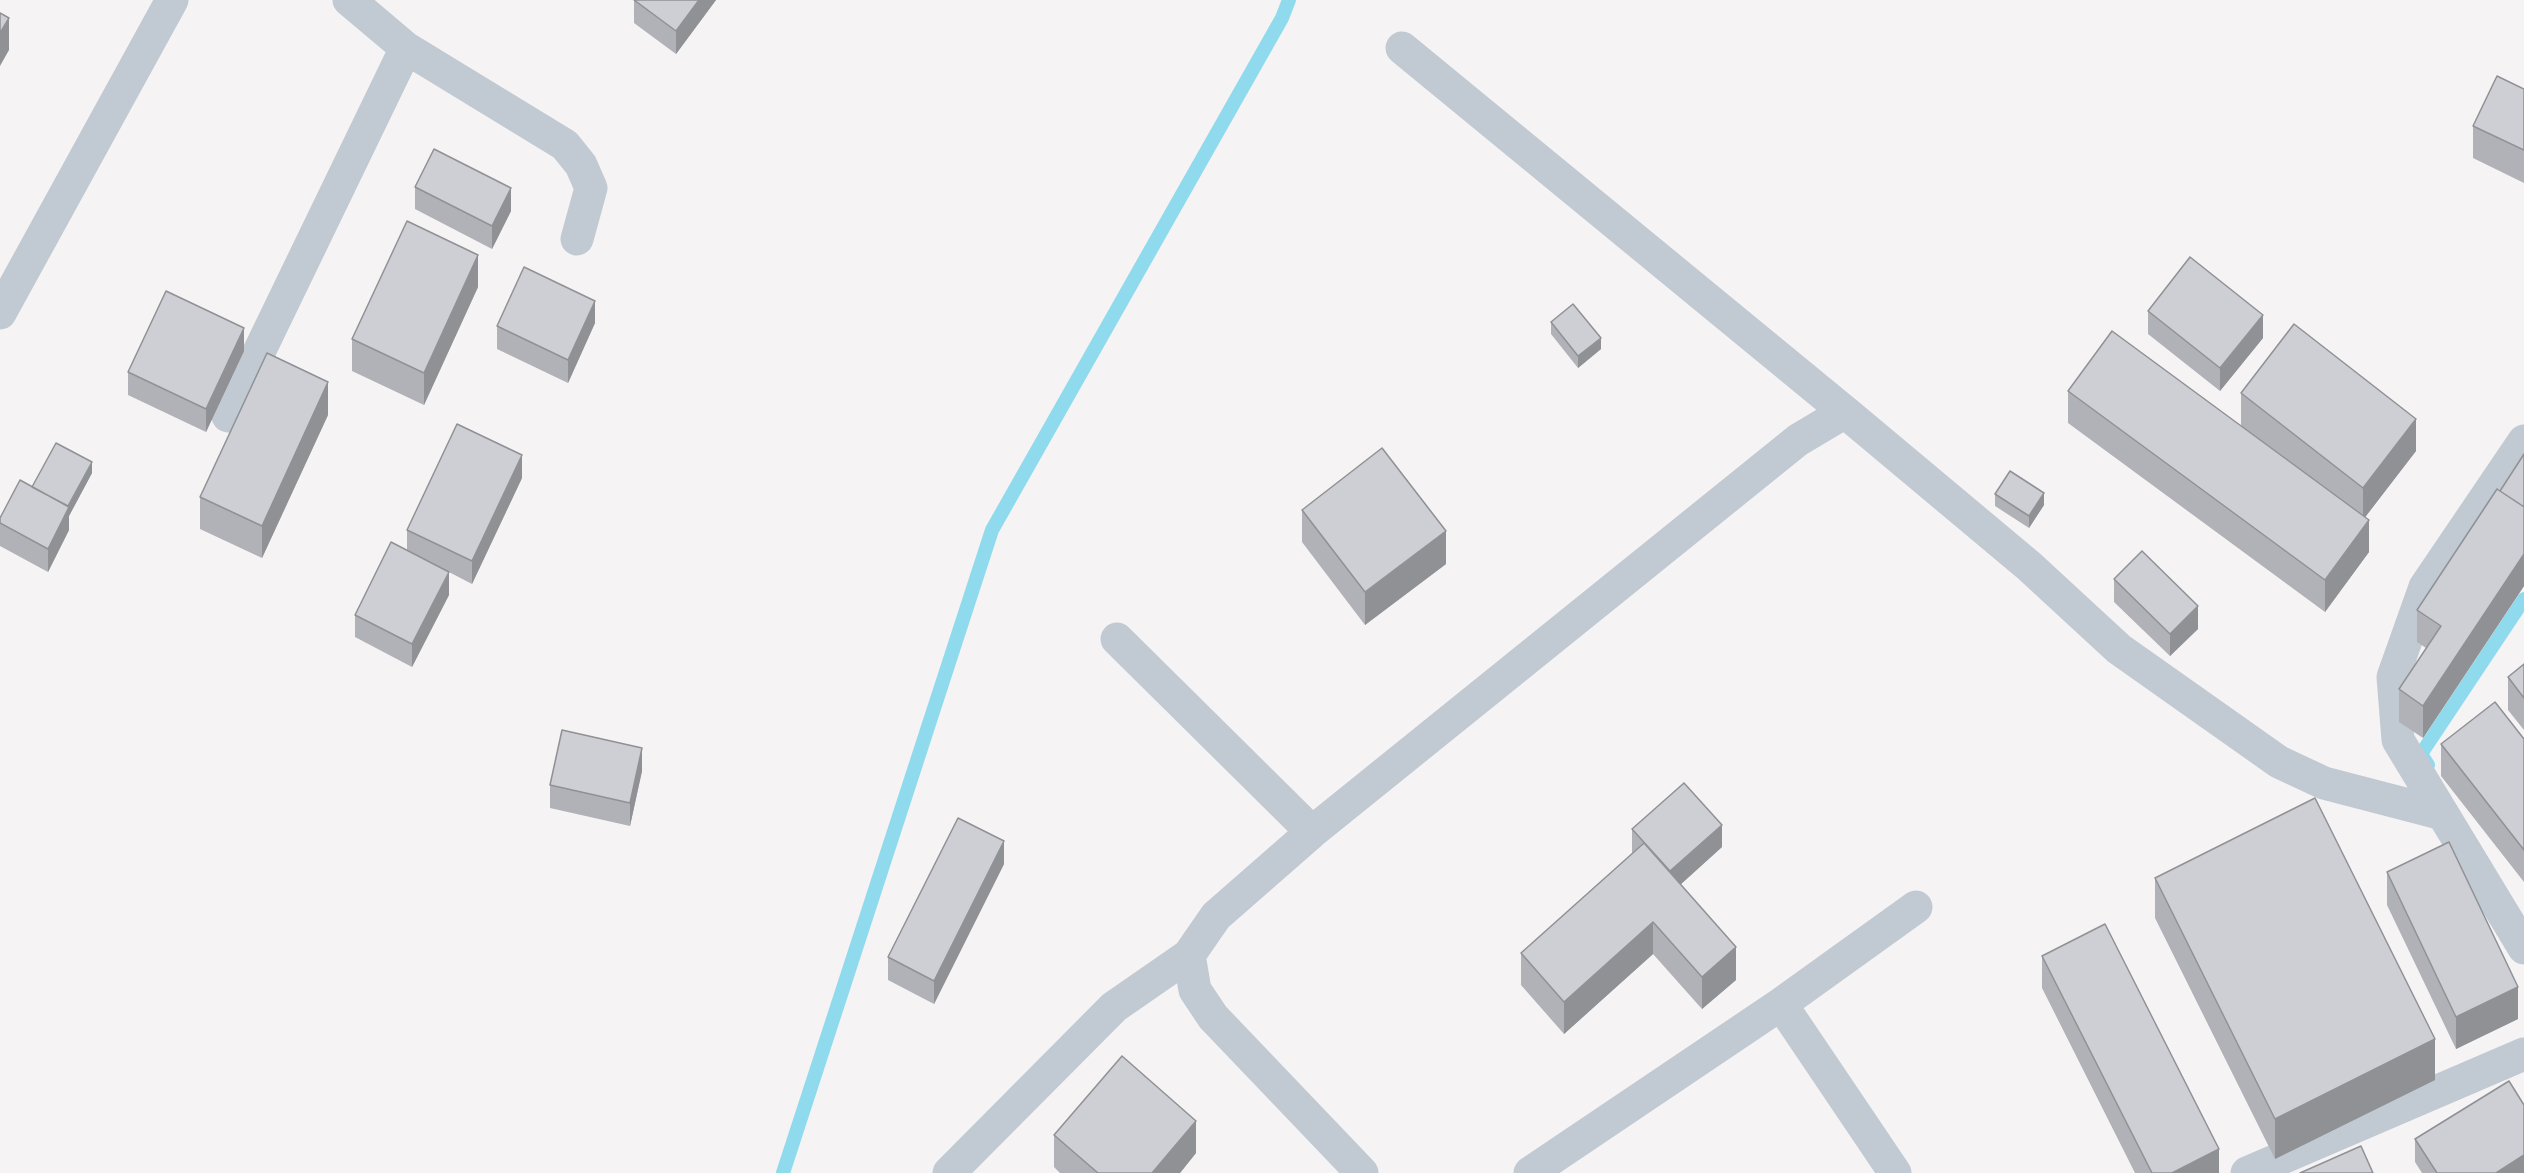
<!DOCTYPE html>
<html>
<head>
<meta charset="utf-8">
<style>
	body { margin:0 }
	canvas { display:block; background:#f5f3f3 }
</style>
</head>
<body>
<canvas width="2524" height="1173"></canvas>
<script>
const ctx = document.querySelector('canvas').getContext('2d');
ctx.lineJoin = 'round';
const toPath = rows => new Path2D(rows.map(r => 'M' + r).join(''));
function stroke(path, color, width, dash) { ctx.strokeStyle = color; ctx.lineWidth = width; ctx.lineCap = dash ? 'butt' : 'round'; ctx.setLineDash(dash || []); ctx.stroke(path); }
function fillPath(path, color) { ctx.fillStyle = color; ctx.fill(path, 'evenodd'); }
const stream = toPath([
	[2428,765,2421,754,2524,599],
	[783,1173,992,530,1282,18,1289,0]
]);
const street = toPath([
	[349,0,406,48,565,145,581,165,591,188,577,239],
	[1402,48,1845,412],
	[0,313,172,0],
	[228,416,406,48],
	[2524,441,2425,587,2393,677,2398,740,2524,948],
	[1117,639,1312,832],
	[1189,955,1195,990,1213,1017,1362,1173],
	[1781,1004,1895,1173],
	[949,1173,1114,1007,1189,955,1216,916,1312,832,1798,440,1845,412,2029,566,2119,649,2279,762,2324,783,2443,814],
	[1530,1173,1781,1004,1916,907],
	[2247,1173,2524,1054]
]);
const wall = toPath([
	[634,0,716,0,676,54,634,23],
	[2524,89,2524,183,2473,158,2473,126],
	[415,187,511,211,492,249,415,209],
	[478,287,424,405,352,371,352,339],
	[2148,311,2263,338,2220,391,2148,334],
	[1551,322,1601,349,1578,368,1551,334],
	[595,323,568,383,497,349,497,326],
	[244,351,206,432,128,395,128,372],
	[2068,391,2241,426,2241,393,2416,451,2365,517,2369,552,2325,612,2068,423],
	[328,415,262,558,200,529,200,497],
	[2524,454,2524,586,2423,738,2399,722,2399,689,2426,648,2417,642,2417,610,2500,491],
	[92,473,69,516,69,530,48,572,0,546,0,518,32,487],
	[522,478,472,584,449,572,449,595,412,667,355,637,355,615,407,550,407,530],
	[1995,494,2044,505,2029,528,1995,506],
	[1302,510,1446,564,1365,625,1302,542],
	[2114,579,2198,629,2170,656,2114,602],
	[2524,664,2524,730,2508,710,2508,677],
	[2524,739,2524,882,2441,776,2441,744],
	[642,771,630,826,550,808,550,785],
	[1632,829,1722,847,1680,885,1736,980,1702,1009,1653,954,1564,1034,1521,985,1521,953,1633,853,1632,852],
	[1004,864,934,1004,888,980,888,957],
	[2387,872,2518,1019,2456,1049,2387,905],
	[2155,878,2435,1080,2275,1159,2155,918],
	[2042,956,2219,1173,2135,1173,2042,988],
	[1054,1135,1196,1153,1180,1173,1060,1173,1054,1167],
	[2415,1139,2524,1173,2422,1173,2415,1162]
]);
const shadedWall = toPath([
	[699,0,716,0,676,54,676,31],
	[9,18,9,50,0,66,0,33],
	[511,188,511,211,492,249,492,226],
	[478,255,478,287,424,405,424,373],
	[595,301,595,323,568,383,568,360],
	[2263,315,2263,338,2220,391,2220,368],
	[244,328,244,351,206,432,206,409],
	[1601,338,1601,349,1578,368,1578,356],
	[328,382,328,415,262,558,262,526],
	[2416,419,2416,451,2363,520,2363,488],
	[522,455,522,478,472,584,472,561],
	[92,462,92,473,69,516,69,530,48,572,48,549,67,509],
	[2044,493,2044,505,2029,528,2029,516],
	[2369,520,2369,552,2325,612,2325,580],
	[1446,531,1446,564,1365,625,1365,592],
	[2524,554,2524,586,2423,738,2423,706],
	[449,572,449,595,412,667,412,644],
	[2198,606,2198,629,2170,656,2170,634],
	[642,748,642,771,630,826,630,803],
	[1722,825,1722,847,1670,894,1670,871],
	[1004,841,1004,864,934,1004,934,981],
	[1653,922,1653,954,1564,1034,1564,1002],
	[1736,947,1736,980,1702,1009,1702,977],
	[2518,987,2518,1019,2456,1049,2456,1017],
	[2435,1039,2435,1080,2275,1159,2275,1119],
	[1196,1121,1196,1153,1180,1173,1152,1173],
	[2219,1149,2219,1173,2172,1173],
	[2524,1155,2524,1173,2496,1173]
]);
const building = toPath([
	[634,0,699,0,676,31,634,0],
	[0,13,9,18,0,33,0,13],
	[2497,76,2524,89,2524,150,2473,126,2497,76],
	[434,149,511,188,492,226,415,187,434,149],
	[407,221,478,255,424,373,352,339,407,221],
	[2190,257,2263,315,2220,368,2148,311,2190,257],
	[524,267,595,301,568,360,497,326,524,267],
	[166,291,244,328,206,409,128,372,166,291],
	[1573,304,1601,338,1578,356,1551,322,1573,304],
	[2294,324,2416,419,2363,488,2241,393,2294,324],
	[2112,331,2369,520,2325,580,2068,391,2112,331],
	[267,353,328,382,262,526,200,497,267,353],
	[457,424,522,455,472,561,407,530,457,424],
	[56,443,92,462,68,506,32,487,56,443],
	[1382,448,1446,531,1365,592,1302,510,1382,448],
	[2524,454,2524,507,2500,491,2524,454],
	[2010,471,2044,493,2029,516,1995,494,2010,471],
	[20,480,69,507,48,549,0,523,0,518,20,480],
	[2497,489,2524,507,2524,554,2423,706,2399,689,2441,626,2417,610,2497,489],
	[391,542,449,572,412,644,355,615,391,542],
	[2142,551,2198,606,2170,634,2114,579,2142,551],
	[2524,664,2524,698,2508,677,2524,664],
	[2495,702,2524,739,2524,850,2441,744,2495,702],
	[562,730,642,748,630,803,550,785,562,730],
	[1684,783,1722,825,1670,871,1632,829,1684,783],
	[2315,798,2435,1039,2275,1119,2155,878,2315,798],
	[958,818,1004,841,934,981,888,957,958,818],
	[2449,842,2518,987,2456,1017,2387,872,2449,842],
	[1644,843,1736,947,1702,977,1653,922,1564,1002,1521,953,1644,843],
	[2105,924,2219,1149,2172,1173,2152,1173,2042,956,2105,924],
	[1122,1056,1196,1121,1152,1173,1098,1173,1054,1135,1122,1056],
	[2509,1081,2524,1105,2524,1155,2496,1173,2437,1173,2415,1139,2509,1081],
	[2361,1146,2373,1173,2300,1173,2361,1146]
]);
stroke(stream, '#90daee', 14);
stroke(street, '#c1cad2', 33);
fillPath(wall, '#b0b2b7');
fillPath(shadedWall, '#909195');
fillPath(building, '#cdcfd5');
stroke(building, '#909195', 1.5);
</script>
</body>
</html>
